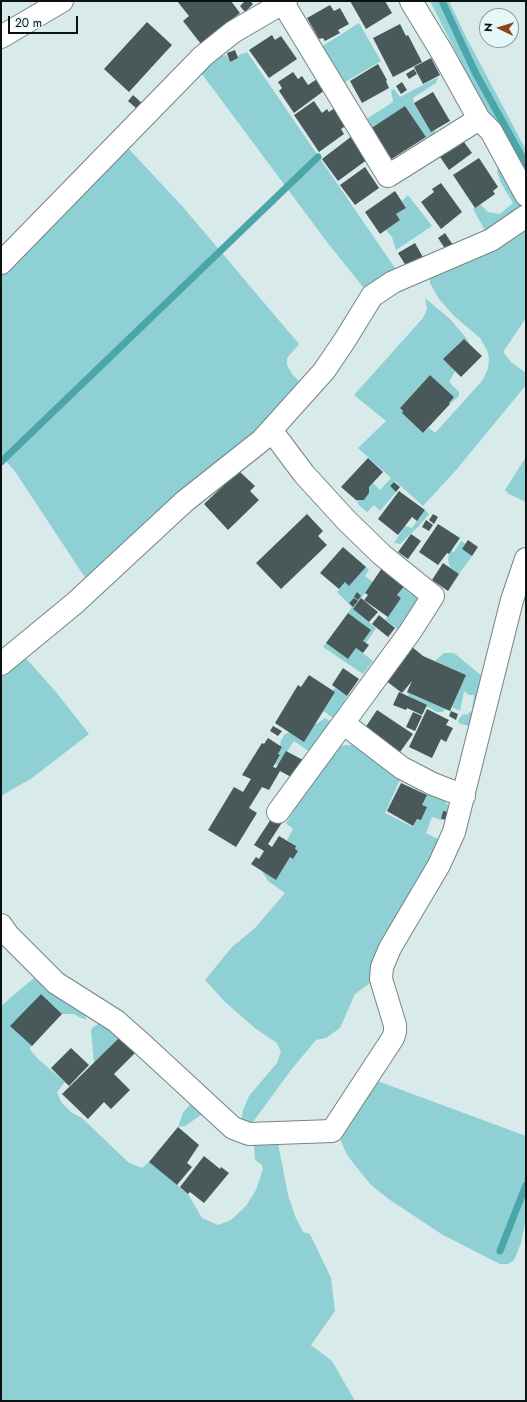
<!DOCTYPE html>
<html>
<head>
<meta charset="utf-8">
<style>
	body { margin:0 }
	#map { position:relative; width:527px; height:1402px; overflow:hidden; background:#d9eaea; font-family:Jost,sans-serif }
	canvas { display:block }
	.frame { position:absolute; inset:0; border:2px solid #0c1212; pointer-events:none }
	.north { position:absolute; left:479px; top:8px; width:40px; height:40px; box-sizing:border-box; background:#e6f7f7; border:1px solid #8f9b9b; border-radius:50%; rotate:274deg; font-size:11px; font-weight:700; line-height:16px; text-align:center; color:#0c1212 }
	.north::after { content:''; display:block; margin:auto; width:14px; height:18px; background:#8b461c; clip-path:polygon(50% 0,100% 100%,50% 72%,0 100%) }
	.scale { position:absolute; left:8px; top:16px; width:70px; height:18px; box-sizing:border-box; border:2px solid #0c1212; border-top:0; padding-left:5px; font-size:12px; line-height:14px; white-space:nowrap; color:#0c1212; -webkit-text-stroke:3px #e6f7f7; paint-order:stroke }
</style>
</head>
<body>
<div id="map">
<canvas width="527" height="1402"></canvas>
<div class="frame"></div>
<div class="north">N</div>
<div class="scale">20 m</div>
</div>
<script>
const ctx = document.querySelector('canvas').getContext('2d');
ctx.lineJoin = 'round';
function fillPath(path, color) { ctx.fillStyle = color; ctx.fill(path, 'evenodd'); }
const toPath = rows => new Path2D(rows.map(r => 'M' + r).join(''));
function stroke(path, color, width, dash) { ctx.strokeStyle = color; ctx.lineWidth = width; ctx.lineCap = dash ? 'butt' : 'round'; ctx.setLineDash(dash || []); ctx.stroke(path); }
const green = toPath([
	[430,1,449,1,466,37,526,150,526,182,490,114,482,104],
	[359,23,381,61,340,85,318,49],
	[247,52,397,271,367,292,327,242,202,74,212,62,222,56,227,55,230,62,238,58,237,56],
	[438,77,436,83,413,98,414,103,431,132,436,129,434,134,426,137,405,106,370,129,362,122,393,102,391,90,394,89,400,97],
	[127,147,183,207,299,344,287,358,287,365,292,374,304,386,297,396,88,582,14,470,1,456,1,273],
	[499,167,524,204,487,234,473,209,480,204,488,212,500,214,513,203,501,183,497,172],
	[408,195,432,226,396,250,392,237,386,230,400,220,396,214,406,208,402,201],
	[526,224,526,318,503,352,511,362,526,373,526,385,457,469,423,506,395,481,390,486,396,492,380,511,374,505,367,512,359,505,356,500,364,500,369,493,369,487,373,483,380,490,391,478,358,448,386,421,354,395,423,318,427,309,425,298,450,319,467,339,470,344,464,339,444,359,455,371,449,382,459,392,459,396,450,404,449,403,454,397,430,375,400,408,403,411,402,413,423,433,429,428,435,433,482,381,488,369,489,358,487,350,480,338,454,316,439,299,430,283,430,278],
	[526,457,526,502,509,494,505,490],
	[425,510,429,514,419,526,400,544,394,543,405,526,412,528],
	[461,541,466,544,462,549,472,556,459,574,450,567,448,560,449,554,451,551,454,552],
	[366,567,369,570,365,576,373,582,353,609,376,628,366,643,363,641,371,630,348,613,352,607,337,592,345,582,350,585],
	[405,585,417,590,419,605,399,630,386,620,386,618,401,598,397,595],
	[326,643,348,659,356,648,373,661,363,674,323,647],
	[444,653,454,653,488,681,475,727,460,724,458,721,460,717,464,714,467,715,472,710,474,695,469,695,464,691,460,711,452,707,466,675,435,661],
	[24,656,56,692,89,734,32,778,1,796,1,676],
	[335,688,347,696,336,717,332,717,323,711,335,692,333,690],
	[407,692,445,709,443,712,437,712,409,697],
	[325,718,330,721,310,752,294,741,278,765,275,764,280,756,278,754,282,747,280,746,281,740,285,734,318,723],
	[346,745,355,745,400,780,385,813,413,827,417,819,421,820,427,807,422,805,428,793,444,801,448,805,450,812,443,811,441,820,432,817,426,833,444,842,374,980,355,994,340,1028,326,1038,316,1040,291,1070,250,1126,241,1124,243,1110,249,1096,277,1063,281,1052,277,1043,256,1029,225,1002,205,980,232,947,255,928,285,893,268,881,262,871,276,880,290,857,293,859,298,851,295,849,296,846,287,840,293,829,286,823,318,771,336,747],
	[35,977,84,1010,86,1020,73,1014,62,1014,41,994,11,1026,32,1046,30,1048,31,1051,38,1059,65,1082,57,1092,61,1102,72,1113,82,1118,129,1163,142,1168,149,1162,188,1194,202,1218,218,1225,231,1220,246,1206,256,1190,263,1169,261,1164,255,1160,254,1146,257,1143,277,1138,288,1195,295,1216,303,1232,310,1234,331,1278,335,1311,311,1345,332,1361,355,1401,1,1401,1,1006],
	[102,1022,120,1037,94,1063,91,1031,93,1027],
	[372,1079,526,1136,526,1218,521,1243,514,1260,508,1264,500,1264,443,1235,390,1200,371,1185,354,1164,346,1153,341,1141,340,1131],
	[192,1102,203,1109,201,1115,185,1126,178,1127,183,1113]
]);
const stream = toPath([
	[442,1,475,72,526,164],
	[1,462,318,157],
	[500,1251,526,1185]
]);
const building = toPath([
	[177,1,231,1,240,13,201,44,183,21,189,16],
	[245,1,250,1,253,4,245,12,240,6],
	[350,1,385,1,392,13,366,29],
	[330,5,334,11,340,8,349,24,338,30,340,33,325,41,323,38,319,39,307,18],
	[147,22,172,45,129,92,104,69],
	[400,24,406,36,408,35,422,62,393,77,373,38],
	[272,35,275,40,281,36,297,59,269,78,249,50],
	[235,50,238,58,230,62,227,53],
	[431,58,440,75,423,84,414,67],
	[378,64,387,80,386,81,389,88,362,103,350,81],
	[414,69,417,74,409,79,406,74],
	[293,72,298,79,302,76,308,85,317,79,325,90,294,113,279,91,282,88,278,82],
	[402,82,407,90,401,94,396,86],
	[433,92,450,121,431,132,414,103],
	[133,95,143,104,137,109,128,101],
	[314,101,322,113,327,109,329,112,335,108,347,125,341,129,344,134,319,152,294,115],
	[405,106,426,137,390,160,370,129],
	[352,136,368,159,338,181,322,159],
	[461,138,472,153,449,170,438,154],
	[479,158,498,187,493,191,495,194,475,208,453,175],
	[365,167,379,188,355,205,340,185],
	[441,183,462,212,441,229,421,202,434,192,432,189],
	[395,191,406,208,396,214,400,220,380,234,365,212],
	[445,233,453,245,446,250,438,238],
	[415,243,424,259,408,269,398,253],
	[464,339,482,356,461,377,443,359],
	[430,375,454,397,449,403,450,404,423,433,402,413,403,411,400,408],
	[368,458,383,472,369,487,369,493,364,500,356,500,341,487],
	[239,471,255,486,250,491,259,500,228,530,204,504],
	[394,482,400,487,396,492,390,486],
	[399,491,425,510,417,521,412,517,398,535,378,519],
	[307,514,323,531,318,536,327,545,281,589,256,563],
	[433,514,438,517,434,524,429,520],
	[426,520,433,525,429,531,422,527],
	[438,524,460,538,449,554,447,553,438,565,419,552],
	[411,534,421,541,408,559,398,552],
	[468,540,478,547,472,556,462,549],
	[343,547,366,567,349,586,345,582,339,589,320,573],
	[443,563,459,574,448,591,432,580],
	[382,568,405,585,397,595,401,598,388,617,364,600,368,595,365,593],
	[357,592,361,596,358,600,354,597],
	[354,598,358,601,353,607,349,603],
	[361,598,378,612,369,622,353,609],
	[348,613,371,630,363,641,369,645,363,653,356,648,348,659,326,643],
	[379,615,395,628,388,637,372,624],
	[411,646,423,656,466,675,450,711,407,692,412,681,402,693,385,680],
	[343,668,359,679,347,696,332,685],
	[309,675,335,692,304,742,275,723,298,685,301,687],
	[399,692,427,705,422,715,407,708,406,710,393,705],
	[427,709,449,720,446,725,453,728,446,742,441,739,432,758,409,747],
	[377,710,413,734,400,752,365,728],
	[451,711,458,714,456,720,449,716],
	[413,712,422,716,415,731,406,727],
	[273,726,282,731,278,736,270,731],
	[268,738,282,747,278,754,280,755,273,767,276,768,286,751,303,760,293,778,280,771,269,790,262,787,249,808,257,813,236,847,208,830,234,787,243,792,251,779,242,775,262,743,264,744],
	[401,783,427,795,422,805,427,807,421,820,417,819,413,826,387,811],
	[443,811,450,812,449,820,441,819],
	[273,816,283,821,268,844,272,847,279,836,296,846,295,849,298,851,293,859,290,857,276,880,251,864,256,857,259,859,264,851,254,845],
	[41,994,62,1014,32,1046,10,1026],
	[120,1037,135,1053,114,1074,130,1090,111,1109,104,1102,88,1119,62,1094],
	[71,1048,89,1065,69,1086,51,1068],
	[178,1127,199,1145,187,1163,192,1167,177,1185,149,1162],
	[204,1156,220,1169,221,1167,229,1173,204,1203,190,1192,188,1194,180,1187]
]);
const minor = toPath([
	[411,1,443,54,479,119,491,131,526,195],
	[283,3,388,176,479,119],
	[1,263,203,56,233,32,286,1],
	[271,430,304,474,346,520,382,555,433,596,410,632,278,812],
	[1,664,75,603,185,501,262,440,324,371,345,340,372,296,393,282,491,240,526,216],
	[343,723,402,768,433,784,464,796],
	[1,925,8,935,56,983,116,1021,142,1044,233,1128,249,1134,332,1131,393,1038,395,1032,395,1025,381,979,382,967,390,948,439,865,454,832,512,600,526,559]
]);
const highway = toPath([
	[1,37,62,1]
]);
fillPath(green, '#8ed0d3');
stroke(stream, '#4ba5a9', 7);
fillPath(building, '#495858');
stroke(minor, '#758485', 24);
stroke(highway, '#758485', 24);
stroke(minor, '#fff', 22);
stroke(highway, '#fff', 22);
</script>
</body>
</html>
